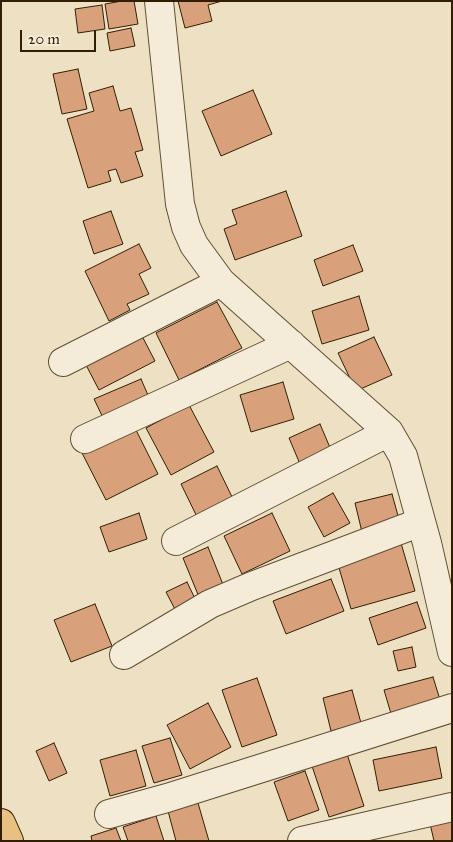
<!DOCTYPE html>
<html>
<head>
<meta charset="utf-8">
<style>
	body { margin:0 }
	#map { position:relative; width:453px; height:842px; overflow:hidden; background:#eee0c3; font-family:"IM FELL Great Primer",serif }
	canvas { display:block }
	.frame { position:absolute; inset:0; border:2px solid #321f03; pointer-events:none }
	.scale { position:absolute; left:20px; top:30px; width:76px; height:22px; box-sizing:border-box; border:2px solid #321f03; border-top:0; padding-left:6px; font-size:15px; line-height:18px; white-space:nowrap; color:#321f03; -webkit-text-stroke:4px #f4ebd8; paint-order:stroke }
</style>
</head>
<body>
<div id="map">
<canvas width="453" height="842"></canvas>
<div class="frame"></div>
<div class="scale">20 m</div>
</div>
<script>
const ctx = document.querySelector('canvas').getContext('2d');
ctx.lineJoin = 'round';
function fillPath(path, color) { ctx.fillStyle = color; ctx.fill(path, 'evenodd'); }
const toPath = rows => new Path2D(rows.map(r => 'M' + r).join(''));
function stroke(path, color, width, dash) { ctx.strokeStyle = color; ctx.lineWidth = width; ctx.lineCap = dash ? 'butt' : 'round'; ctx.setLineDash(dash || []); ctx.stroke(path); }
const building = toPath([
	[122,1,134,1,138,24,109,29,105,4,122,1],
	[178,1,222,1,208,5,212,21,185,28,178,1],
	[102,5,105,29,78,33,75,9,102,5],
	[131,28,135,46,110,51,107,33,131,28],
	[78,69,87,109,62,114,53,74,78,69],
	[113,86,120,111,131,108,143,150,135,152,143,176,121,183,116,169,108,171,111,181,88,188,67,119,94,111,89,93,113,86],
	[253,90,272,134,221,156,202,111,253,90],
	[286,191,302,236,235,260,224,229,237,224,232,210,286,191],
	[111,211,123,244,94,254,83,221,111,211],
	[139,244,151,268,139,274,149,294,127,304,130,310,109,321,85,271,139,244],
	[353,245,363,271,323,286,314,260,353,245],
	[359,296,369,330,322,344,312,311,359,296],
	[217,302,242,348,179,380,156,333,217,302],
	[142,336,155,361,99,390,86,365,142,336],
	[374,337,392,375,356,391,338,353,374,337],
	[141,379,151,402,105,422,94,399,141,379],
	[283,382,294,419,251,432,240,395,283,382],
	[189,405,214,452,171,475,146,428,189,405],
	[320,424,331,450,300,464,289,438,320,424],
	[134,426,158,474,106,500,82,453,134,426],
	[217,466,236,505,200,523,181,484,217,466],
	[333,493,350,523,324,537,308,507,333,493],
	[392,494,400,523,362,532,355,503,392,494],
	[139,513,147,539,109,552,100,527,139,513],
	[272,513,290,551,242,574,224,536,272,513],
	[401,543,415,591,351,609,337,561,401,543],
	[208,547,224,587,199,597,183,558,208,547],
	[331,579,344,611,286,634,273,601,331,579],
	[187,582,199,607,179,617,166,592,187,582],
	[417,602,426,628,378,645,369,618,417,602],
	[95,604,112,646,71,662,54,620,95,604],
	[412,647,416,667,398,671,393,651,412,647],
	[433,677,441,703,392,717,384,690,433,677],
	[257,678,277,735,242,747,222,690,257,678],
	[352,690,361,723,331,731,323,698,352,690],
	[208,703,231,747,190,769,167,725,208,703],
	[170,738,182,775,154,783,142,746,170,738],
	[54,743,67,773,49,781,36,751,54,743],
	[436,747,442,778,379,791,373,760,436,747],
	[136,750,146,786,110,796,100,760,136,750],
	[347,754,364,806,329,817,312,766,347,754],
	[305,771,319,810,288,821,274,782,305,771],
	[198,803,209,841,176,841,168,811,198,803],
	[452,814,452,841,434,841,429,819,452,814],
	[156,816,164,841,128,841,123,827,156,816],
	[116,828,121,841,92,841,91,836,116,828]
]);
const minor = toPath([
	[159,1,180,204,186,227,194,245,221,282,389,432,403,456,427,543,452,652],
	[63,362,221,282],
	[85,439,291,344],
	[176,541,389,432],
	[124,655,210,604,252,586,421,522],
	[109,814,167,798,452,708],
	[302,841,452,807]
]);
const highway = toPath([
	[1,823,9,841]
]);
fillPath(building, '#d8a17b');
stroke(building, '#321f03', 1);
stroke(minor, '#614f33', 30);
stroke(highway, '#321f03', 30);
stroke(minor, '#f4ebd8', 28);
stroke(highway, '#e7c082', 28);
</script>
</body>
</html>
